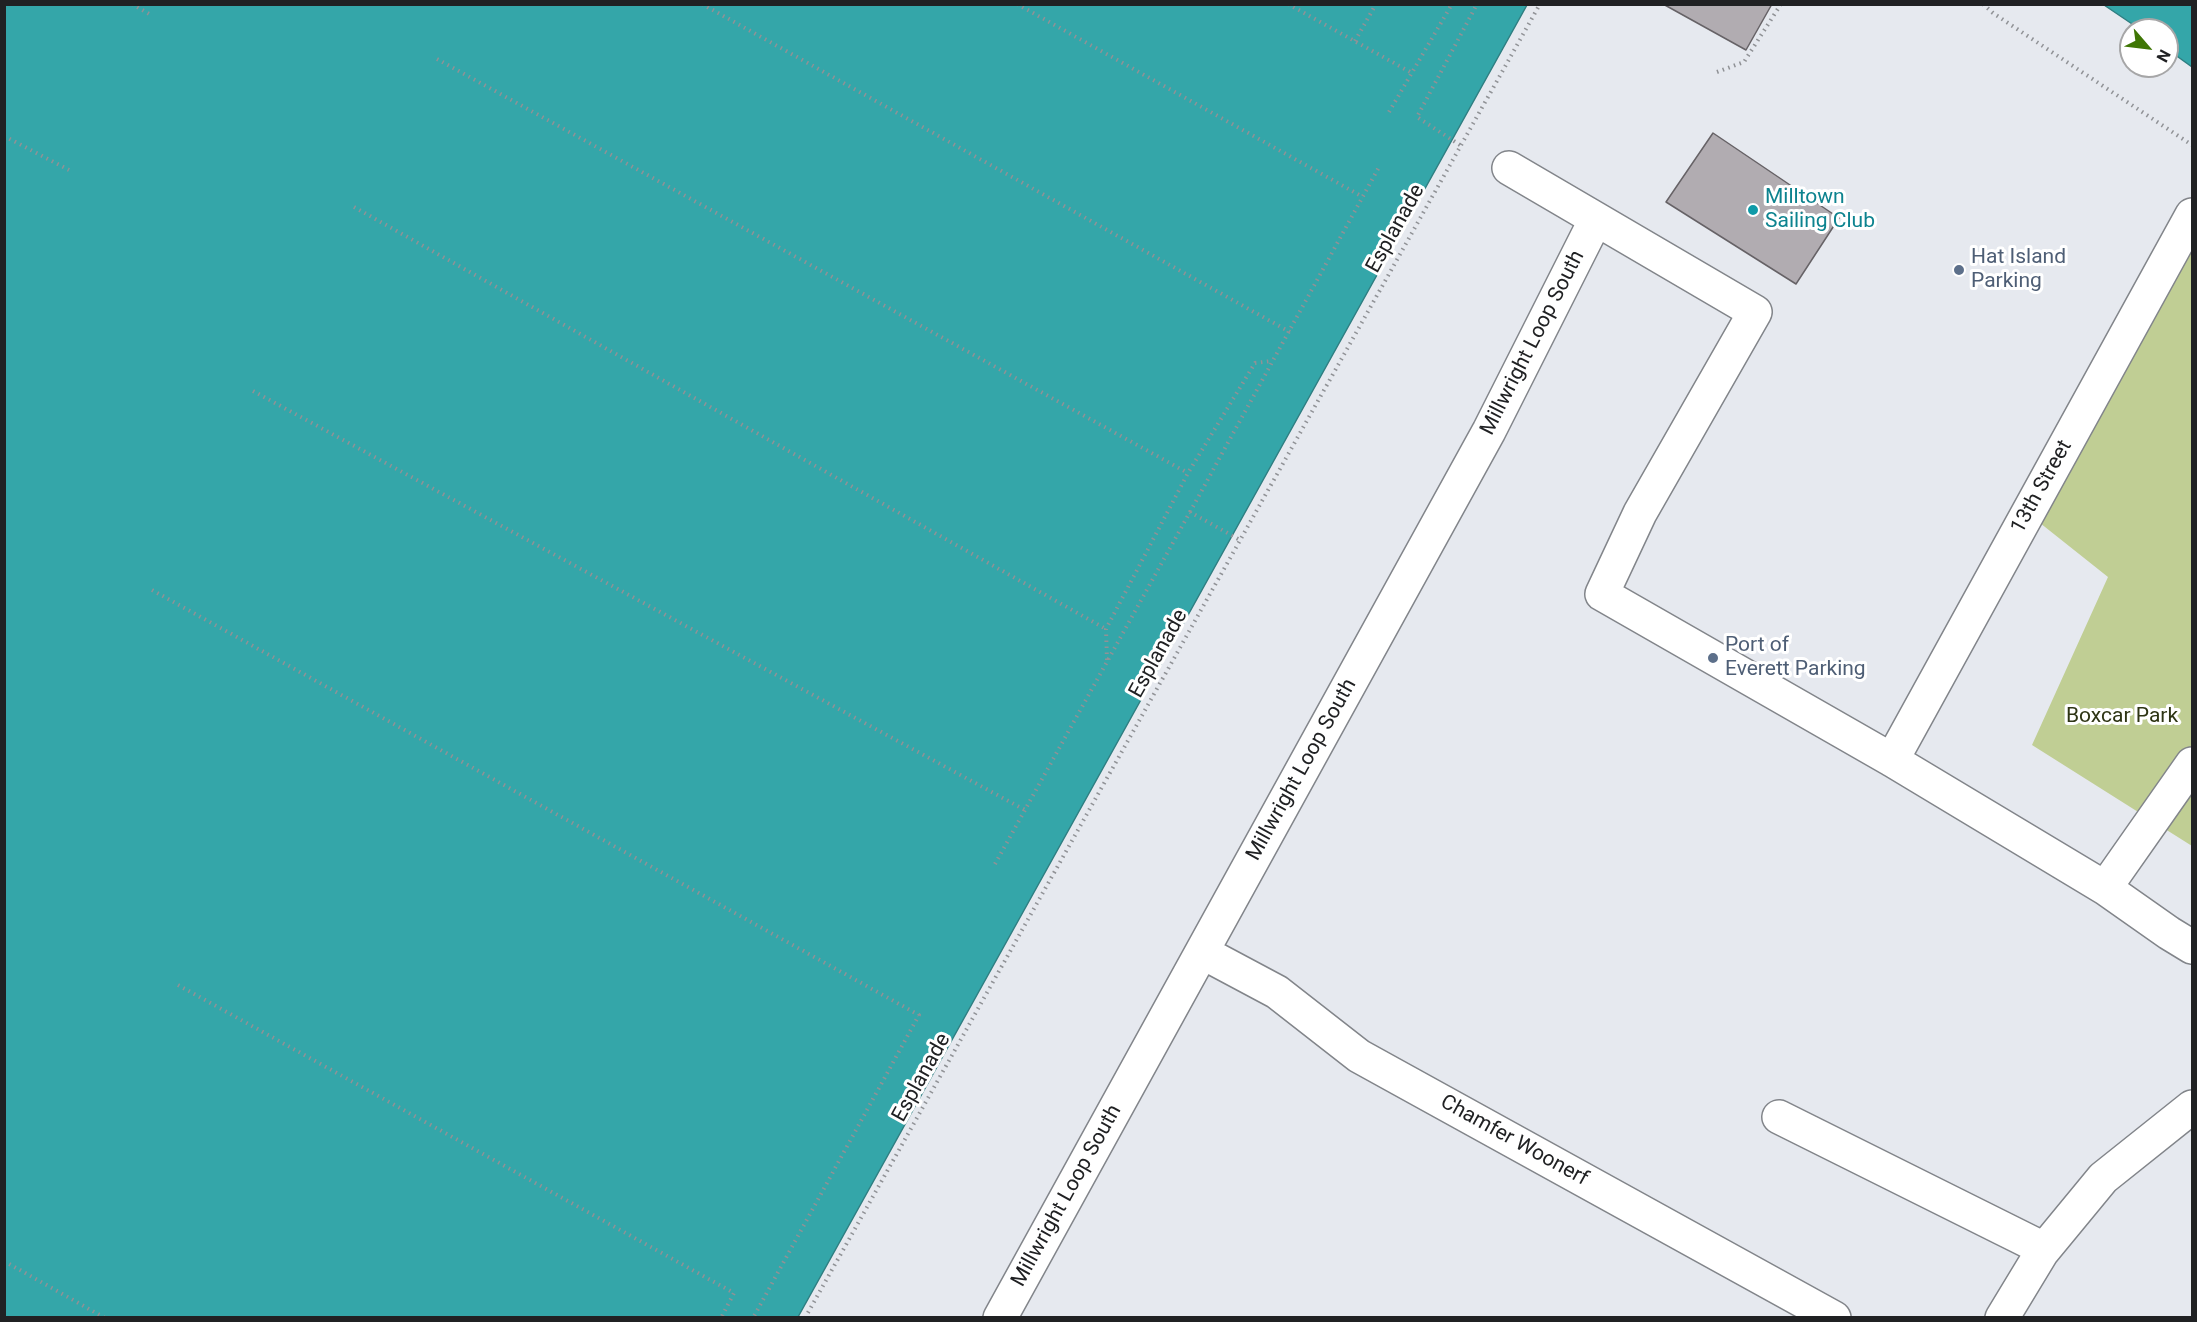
<!DOCTYPE html>
<html>
<head>
<meta charset="utf-8">
<style>
	body { margin:0 }
	#map { position:relative; width:2197px; height:1322px; overflow:hidden; background:#e6e9ef; font-family:Roboto,sans-serif }
	canvas { display:block }
	.frame { position:absolute; inset:0; border:6px solid #202123; pointer-events:none }
	.north { position:absolute; left:2119px; top:18px; width:60px; height:60px; box-sizing:border-box; background:#fff; border:2px solid #a6a6a7; border-radius:50%; rotate:118deg; font-size:16px; font-weight:700; line-height:24px; text-align:center; color:#202123 }
	.north::after { content:''; display:block; margin:auto; width:21px; height:27px; background:#3f7605; clip-path:polygon(50% 0,100% 100%,50% 72%,0 100%) }
</style>
</head>
<body>
<div id="map">
<canvas width="2197" height="1322"></canvas>
<div class="frame"></div>
<div class="north">N</div>
</div>
<script>
const ctx = document.querySelector('canvas').getContext('2d');
ctx.lineJoin = 'round';
function fillPath(path, color) { ctx.fillStyle = color; ctx.fill(path, 'evenodd'); }
const toPath = rows => new Path2D(rows.map(r => 'M' + r).join(''));
function stroke(path, color, width, dash) { ctx.strokeStyle = color; ctx.lineWidth = width; ctx.lineCap = dash ? 'butt' : 'round'; ctx.setLineDash(dash || []); ctx.stroke(path); }
function write(font, color, halo, rows, align = 'center') {
  ctx.font = font + ' Roboto,sans-serif'; ctx.lineWidth = 6; ctx.setLineDash([]); ctx.textBaseline = 'middle'; ctx.strokeStyle = halo; ctx.fillStyle = color; for (const [text, x, y, turn = 0] of rows) {
    ctx.save(); ctx.translate(x, y); ctx.rotate((+turn || 0) * Math.PI / 180); ctx.textAlign = isNaN(turn) ? turn : align; if (halo) ctx.strokeText(text, 0, 0); ctx.fillText(text, 0, 0); ctx.restore();
  }
}
const green = toPath([
	[2192,243,2192,846,2032,745,2108,577,2040,523]
]);
const water = toPath([
	[5,4,1527,5,798,1317,5,1317,5,4],
	[2104,5,2192,5,2192,67,2167,49,2167,30,2141,30,2104,5]
]);
const building = toPath([
	[1663,4,1772,4,1746,50,1663,4],
	[1713,133,1839,218,1796,284,1666,202,1713,133]
]);
const path = toPath([
	[132,4,151,15],
	[702,4,1290,332],
	[1017,4,1363,197],
	[1288,4,1412,73],
	[1983,4,1993,13,2192,145],
	[1355,41,1376,4],
	[437,59,1188,473],
	[1717,72,1744,62,1781,4],
	[1389,112,1452,4],
	[4,136,69,170],
	[1460,145,1417,117,1477,4],
	[354,207,1106,629],
	[253,391,1025,810],
	[1190,512,1379,167],
	[152,590,919,1015,753,1318],
	[1107,660,1106,629,1188,473,1255,363,1272,361],
	[995,864,1190,512,1240,540],
	[178,985,734,1293,721,1318],
	[4,1261,105,1318],
	[805,1318,1540,4]
]);
const minor = toPath([
	[1509,168,1755,312,1640,513,1602,594,1892,760,2105,888,2169,933,2192,947],
	[1892,760,2192,215],
	[2105,888,2192,764],
	[1202,952,1277,992,1359,1056,1834,1318],
	[1779,1117,2044,1249],
	[1000,1318,1489,431,1596,219],
	[2002,1318,2042,1252,2103,1178,2192,1107]
]);
const markers = [
	[1753,210,6,"#0f9aa8"],
	[1959,270,6,"#5c6f8a"],
	[1713,658,6,"#5c6f8a"]
];
const cultureNames = [
	["Milltown",1765,198],
	["Sailing Club",1765,222]
];
const streetNames = [
	["Esplanade",1396,229,-61],
	["Millwright Loop South",1533,343,-63],
	["13th Street",2042,487,-61],
	["Esplanade",1159,654,-61],
	["Millwright Loop South",1302,770,-61],
	["Esplanade",922,1078,-61],
	["Chamfer Woonerf",1514,1141,29],
	["Millwright Loop South",1067,1196,-61]
];
const serviceNames = [
	["Hat Island",1971,258],
	["Parking",1971,282],
	["Port of",1725,646],
	["Everett Parking",1725,670]
];
const parkNames = [
	["Boxcar Park",2122,717]
];
fillPath(green, '#c0ce94');
fillPath(water, '#34a6a9');
stroke(water, '#2e7e81', 1.5);
fillPath(building, '#b1acb1');
stroke(building, '#666266', 1.5);
stroke(minor, '#82858a', 36);
stroke(path, '#909296', 4, [1.5, 4.5]);
stroke(minor, '#fff', 33);
for (const [x, y, r, color] of markers) { const dot = new Path2D(); dot.arc(x, y, r, 0, 2 * Math.PI); ctx.fillStyle = color; ctx.fill(dot); stroke(dot, '#fff', 2); }
write('21px', '#0d838f', '#fff', cultureNames, 'left');
write('21px', '#202123', '#fff', streetNames);
write('21px', '#4e5e75', '#fff', serviceNames, 'left');
write('21px', '#2e3514', '#fff', parkNames);
</script>
</body>
</html>
